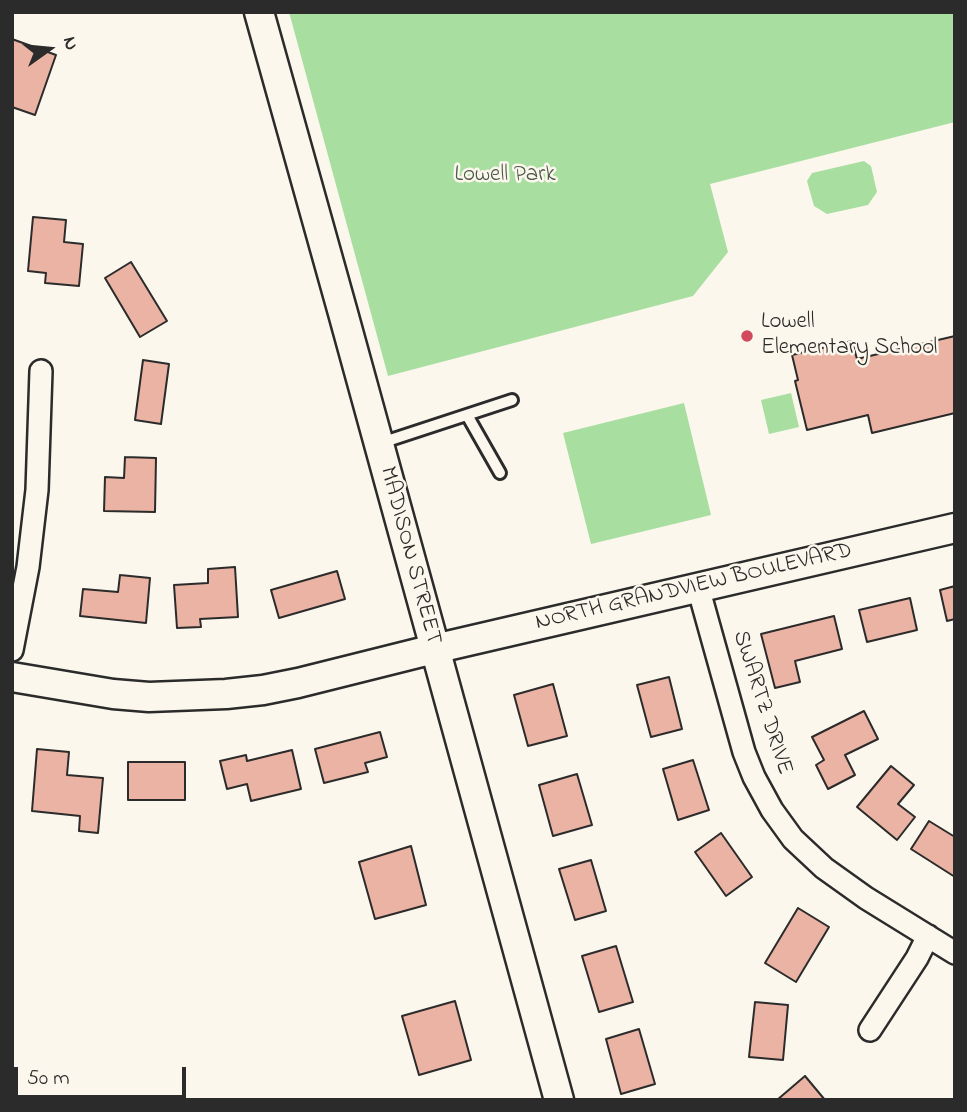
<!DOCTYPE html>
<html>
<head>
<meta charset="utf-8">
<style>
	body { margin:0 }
	#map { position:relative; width:967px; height:1112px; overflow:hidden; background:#fbf7ec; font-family:"Indie Flower",sans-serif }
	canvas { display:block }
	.frame { position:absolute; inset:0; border:14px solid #2b2b2b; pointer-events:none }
	.north { position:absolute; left:14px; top:14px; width:70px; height:70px; -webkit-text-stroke:5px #fbf7ec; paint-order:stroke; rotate:75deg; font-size:19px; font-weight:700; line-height:28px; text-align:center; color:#2b2b2b }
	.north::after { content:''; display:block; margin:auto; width:24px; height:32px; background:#2b2b2b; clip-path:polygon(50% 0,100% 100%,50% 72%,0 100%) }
	.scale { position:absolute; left:14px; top:1067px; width:172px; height:32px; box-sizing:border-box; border:4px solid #2b2b2b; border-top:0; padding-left:9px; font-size:21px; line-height:24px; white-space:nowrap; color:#2b2b2b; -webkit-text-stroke:5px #fbf7ec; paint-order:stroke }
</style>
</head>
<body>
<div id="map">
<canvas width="967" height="1112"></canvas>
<div class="frame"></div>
<div class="north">N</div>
<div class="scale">50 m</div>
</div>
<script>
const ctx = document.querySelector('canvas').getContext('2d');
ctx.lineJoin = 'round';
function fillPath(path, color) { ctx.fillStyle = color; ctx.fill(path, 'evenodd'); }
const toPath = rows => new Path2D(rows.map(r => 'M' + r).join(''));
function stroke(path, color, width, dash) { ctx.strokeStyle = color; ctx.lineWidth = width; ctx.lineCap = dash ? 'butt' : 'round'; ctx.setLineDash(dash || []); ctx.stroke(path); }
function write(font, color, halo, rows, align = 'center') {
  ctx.font = font + ' "Indie Flower",sans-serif'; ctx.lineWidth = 5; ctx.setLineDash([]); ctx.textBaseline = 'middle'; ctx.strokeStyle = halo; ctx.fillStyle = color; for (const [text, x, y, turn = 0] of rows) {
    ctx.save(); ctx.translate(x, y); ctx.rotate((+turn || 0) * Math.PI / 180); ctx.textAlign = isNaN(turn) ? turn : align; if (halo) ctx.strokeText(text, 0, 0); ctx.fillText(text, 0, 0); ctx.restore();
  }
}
const green = toPath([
	[289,12,955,12,955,122,710,184,728,252,693,296,388,376],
	[864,161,871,166,877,192,868,205,827,214,814,206,807,181,812,173],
	[791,393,799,427,769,434,761,400],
	[684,403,711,515,591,544,563,433]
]);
const building = toPath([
	[12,39,56,55,35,115,12,107,12,39],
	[33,217,66,220,64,242,83,244,79,286,45,283,46,273,28,271,33,217],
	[131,262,167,321,140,337,105,278,131,262],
	[955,336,955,413,872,433,868,415,807,430,795,381,798,380,792,355,852,341,857,359,955,336],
	[143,360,169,364,161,424,135,420,143,360],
	[125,457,156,458,155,512,104,511,105,477,124,478,125,457],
	[235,567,238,617,200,619,201,627,177,628,174,585,208,583,208,569,235,567],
	[337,571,345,599,279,618,271,590,337,571],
	[120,575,150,578,146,623,80,616,83,589,118,592,120,575],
	[955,586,955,619,947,621,940,590,955,586],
	[910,598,917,630,867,642,859,610,910,598],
	[834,616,842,649,795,661,800,682,775,688,761,634,834,616],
	[669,677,682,729,651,737,637,685,669,677],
	[553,684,567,736,528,746,514,695,553,684],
	[864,711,878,739,845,755,855,775,828,789,816,765,824,760,812,737,864,711],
	[380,732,387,757,365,763,368,772,324,783,315,749,380,732],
	[37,749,69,752,67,775,103,778,98,833,79,831,80,816,32,811,37,749],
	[292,750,301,789,251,801,247,784,227,789,220,761,246,755,247,761,292,750],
	[693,760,709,810,678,820,663,769,693,760],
	[128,762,185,762,185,800,128,800,128,762],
	[891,766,914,785,898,804,915,817,897,840,857,807,891,766],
	[577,774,592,825,553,836,539,785,577,774],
	[929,821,955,837,955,877,911,849,929,821],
	[721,833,752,877,726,896,695,852,721,833],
	[411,846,426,905,375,919,359,862,411,846],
	[591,860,606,911,575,920,559,869,591,860],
	[798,908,829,927,796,982,765,963,798,908],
	[616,946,633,1002,599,1012,582,956,616,946],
	[455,1001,471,1060,419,1075,402,1016,455,1001],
	[755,1002,788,1005,783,1060,749,1057,755,1002],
	[639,1029,655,1084,621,1094,606,1039,639,1029],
	[805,1076,825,1100,777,1100,805,1076]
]);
const lane = toPath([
	[467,415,500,473],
	[381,443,512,400]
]);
const street = toPath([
	[698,587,744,752,754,777,772,810,793,839,824,868,866,898,955,953],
	[12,650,28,567,37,490,41,371],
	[870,1030,917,958,928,936]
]);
const secondary = toPath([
	[259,12,343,313,559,1100],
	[12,677,113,694,149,697,226,694,263,690,298,683,434,649,955,528]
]);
const markers = [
	[747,336,7,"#d1495b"]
];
const parkNames = [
	["Lowell Park",505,176]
];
const poiNames = [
	["Lowell",761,323],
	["Elementary School",761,349]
];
const streetNames = [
	["MADISON STREET",409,556,75],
	["NORTH GRANDVIEW BOULEVARD",694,588,-13],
	["SWARTZ DRIVE",761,703,72]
];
fillPath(green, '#a9dea1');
fillPath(building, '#ebb3a3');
stroke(building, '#2b2b2b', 2);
stroke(lane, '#2b2b2b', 16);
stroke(street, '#2b2b2b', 26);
stroke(secondary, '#2b2b2b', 33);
stroke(lane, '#fbf7ec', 10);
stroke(street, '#fbf7ec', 21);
stroke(secondary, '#fbf7ec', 28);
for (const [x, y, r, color] of markers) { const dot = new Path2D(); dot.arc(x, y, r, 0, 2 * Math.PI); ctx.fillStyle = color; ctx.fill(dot); stroke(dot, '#fbf7ec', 2.5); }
write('23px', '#4a5848', '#fbf7ec', parkNames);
write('23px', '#2b2b2b', '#fbf7ec', poiNames, 'left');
write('23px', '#2b2b2b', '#fbf7ec', streetNames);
</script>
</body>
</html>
